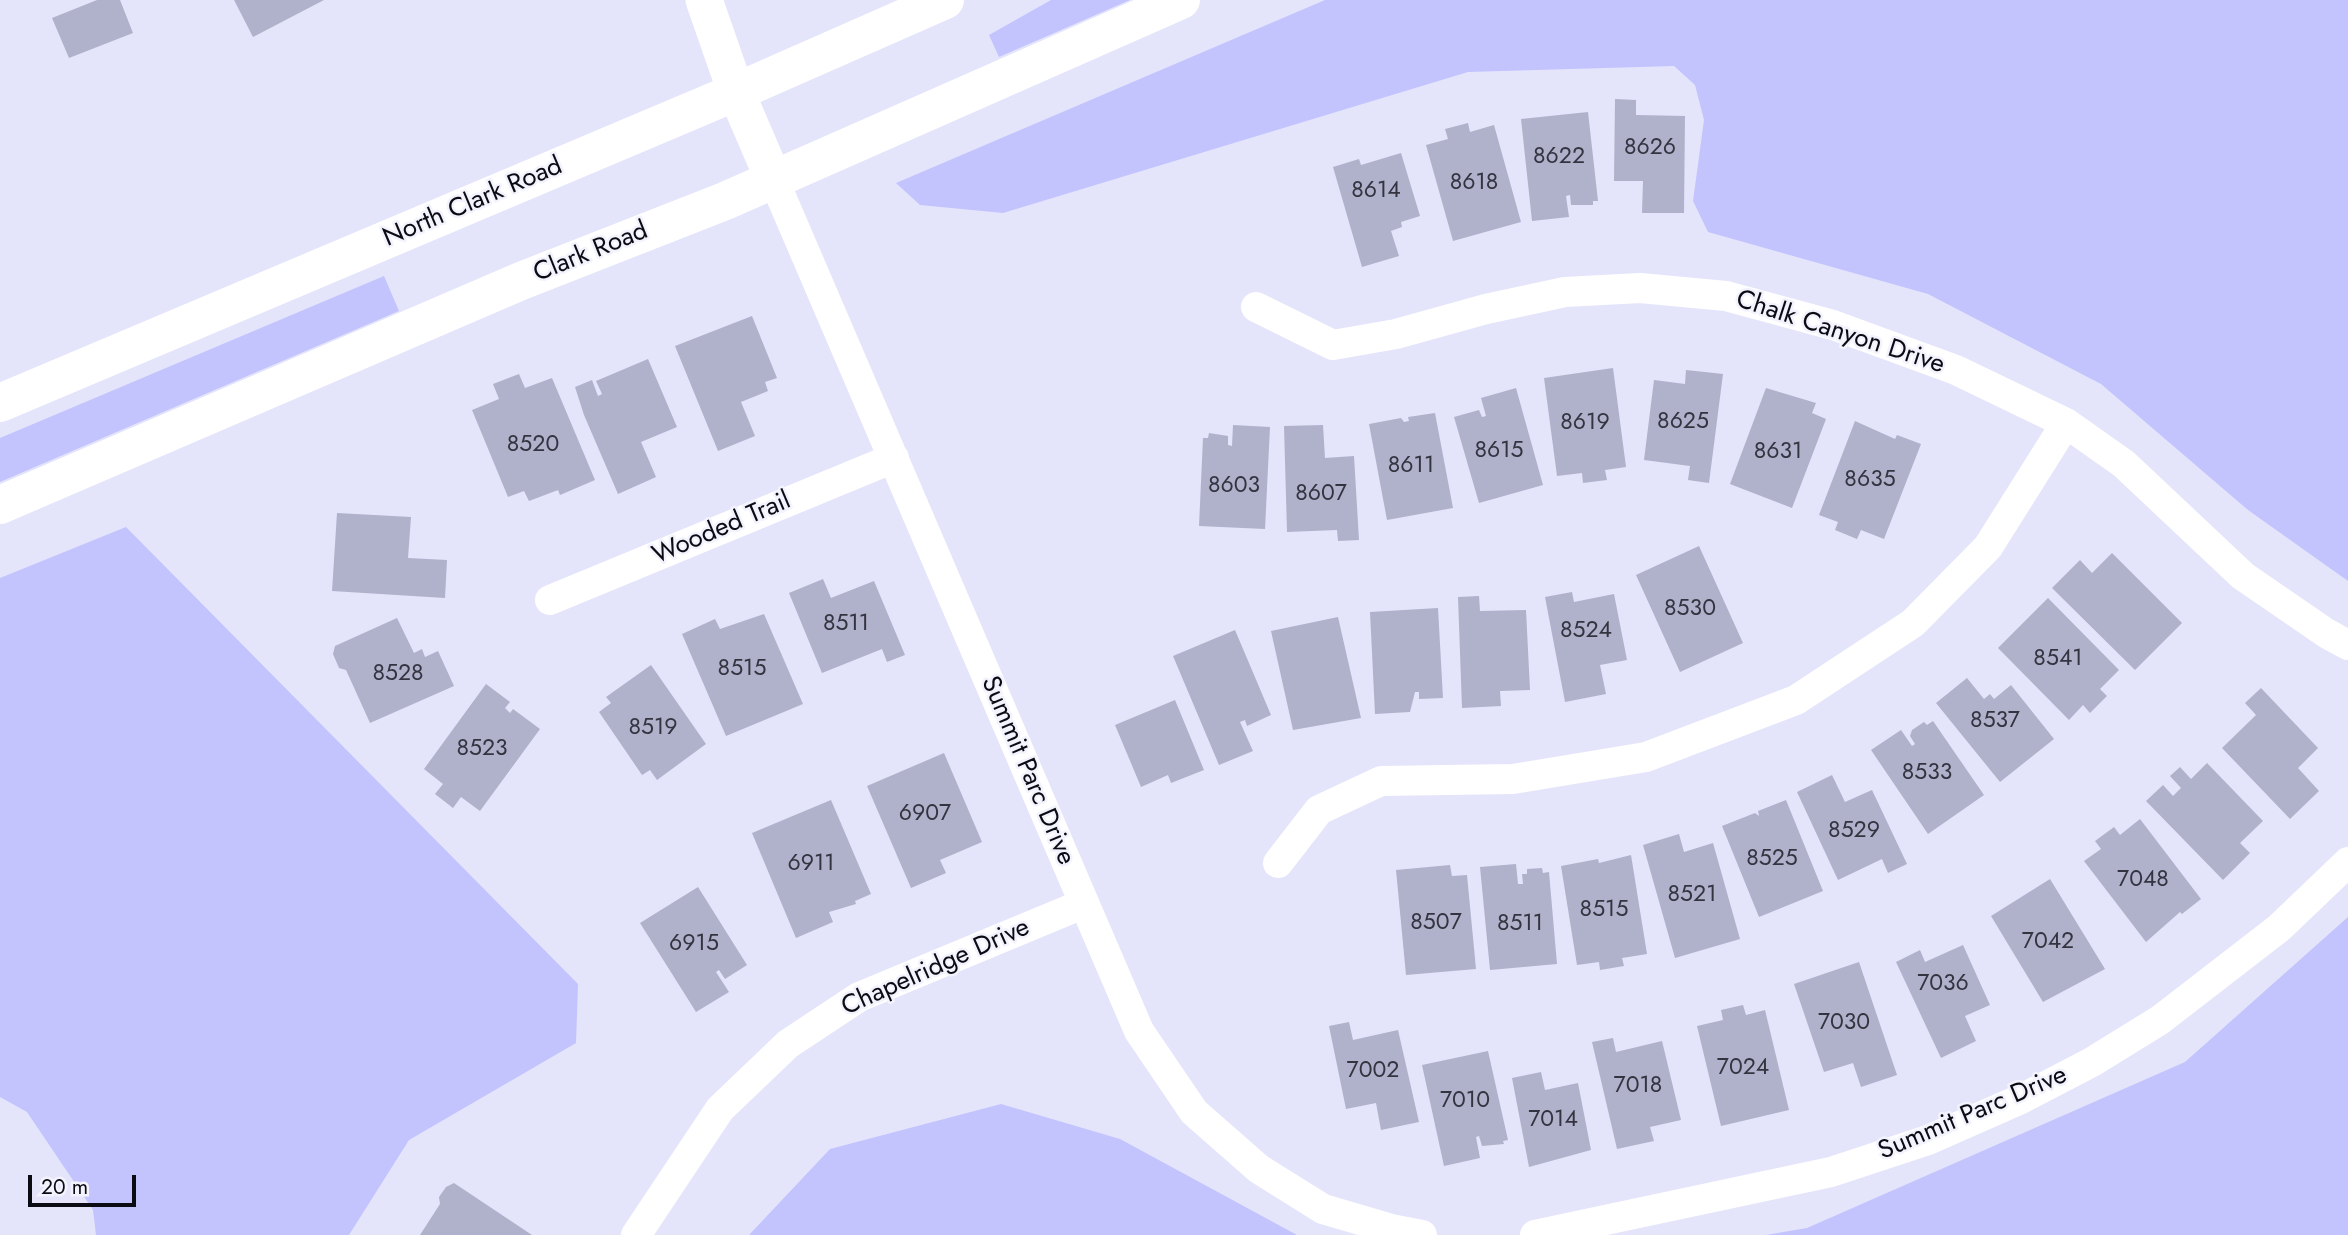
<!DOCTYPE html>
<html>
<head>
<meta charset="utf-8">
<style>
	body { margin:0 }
	#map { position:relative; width:2348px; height:1235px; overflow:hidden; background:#e4e5fb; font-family:Jost,sans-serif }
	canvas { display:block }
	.scale { position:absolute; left:28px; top:1175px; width:108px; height:32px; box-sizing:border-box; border:4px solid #0b0b13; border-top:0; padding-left:9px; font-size:21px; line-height:24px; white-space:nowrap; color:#0b0b13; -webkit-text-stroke:5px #f3f3fe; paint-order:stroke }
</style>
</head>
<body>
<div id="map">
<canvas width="2348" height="1235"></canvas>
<div class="scale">20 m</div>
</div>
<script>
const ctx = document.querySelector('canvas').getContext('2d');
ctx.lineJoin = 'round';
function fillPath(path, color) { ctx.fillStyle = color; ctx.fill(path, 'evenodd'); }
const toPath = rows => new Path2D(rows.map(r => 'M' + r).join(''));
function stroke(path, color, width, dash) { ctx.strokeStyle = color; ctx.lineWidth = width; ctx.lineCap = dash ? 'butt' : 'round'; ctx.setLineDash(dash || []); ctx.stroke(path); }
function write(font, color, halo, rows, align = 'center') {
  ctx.font = font + ' Jost,sans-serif'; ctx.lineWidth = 5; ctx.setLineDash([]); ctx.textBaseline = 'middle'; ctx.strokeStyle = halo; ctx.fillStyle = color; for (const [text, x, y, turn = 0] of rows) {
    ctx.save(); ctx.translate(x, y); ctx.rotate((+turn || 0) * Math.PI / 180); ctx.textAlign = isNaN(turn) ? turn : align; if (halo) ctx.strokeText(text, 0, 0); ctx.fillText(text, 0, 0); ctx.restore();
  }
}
const green = toPath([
	[1051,0,1130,0,999,57,989,35],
	[1325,0,2348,0,2348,581,2248,510,2101,384,1928,294,1708,232,1693,201,1704,120,1695,85,1674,66,1468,72,1003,213,920,205,896,183],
	[384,276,399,311,0,482,0,438],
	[126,527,578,984,576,1043,409,1140,349,1235,96,1235,93,1210,27,1112,0,1097,0,578],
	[2348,917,2348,1235,1766,1235,1807,1228,2185,1062],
	[1001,1104,1120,1139,1297,1235,749,1235,830,1149]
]);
const building = toPath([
	[97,0,120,0,133,33,69,58,52,18],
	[234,0,324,0,253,37],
	[1615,99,1636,100,1636,115,1685,116,1684,213,1642,213,1643,181,1614,181],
	[1588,112,1598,201,1593,201,1593,205,1571,205,1570,195,1566,196,1569,217,1532,221,1521,119],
	[1468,123,1470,132,1494,125,1521,222,1453,241,1426,145,1448,139,1445,129],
	[1401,153,1420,216,1401,222,1402,227,1391,231,1399,256,1362,267,1333,167,1359,159,1361,165],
	[752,316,777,378,765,382,768,391,741,402,755,436,718,451,675,346],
	[648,359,677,427,641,442,656,477,618,494,584,415,575,387,592,380,598,396,602,394,596,381],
	[1613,368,1626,467,1605,470,1607,480,1583,483,1582,473,1557,476,1544,378],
	[1686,370,1723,374,1709,483,1688,480,1690,466,1644,460,1654,380,1685,384],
	[519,374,525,388,552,378,595,480,560,495,558,490,529,501,524,491,508,497,472,410,499,399,493,384],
	[1516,388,1543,485,1479,503,1454,417,1479,410,1482,417,1486,416,1481,398],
	[1766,388,1816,403,1812,413,1826,419,1792,508,1730,484],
	[1435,413,1453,508,1387,520,1369,424,1401,418,1404,422,1409,421,1408,417],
	[1855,421,1895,439,1897,435,1921,444,1884,539,1861,530,1857,539,1835,530,1838,522,1819,515],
	[1233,425,1270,427,1265,529,1199,526,1203,438,1208,438,1209,433,1228,436,1228,445,1232,446],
	[1323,425,1325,458,1354,456,1359,540,1338,541,1337,530,1287,532,1284,426],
	[337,513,411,517,408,558,447,560,445,598,332,591],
	[1699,546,1743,643,1680,672,1636,575],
	[2112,553,2182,623,2135,670,2052,588,2080,560,2092,573],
	[823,579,831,598,874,581,905,655,887,662,882,649,822,673,789,593],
	[1572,592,1574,602,1614,594,1627,660,1600,665,1606,694,1565,702,1545,597],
	[1479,596,1480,611,1526,610,1530,690,1500,691,1501,706,1462,708,1458,597],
	[2048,598,2119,670,2100,689,2107,696,2090,713,2083,705,2069,720,1998,648],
	[1438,608,1443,698,1419,699,1419,692,1415,692,1410,712,1375,714,1370,612],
	[764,614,803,704,726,736,682,634,715,619,720,629],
	[1338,617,1361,718,1293,730,1271,631],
	[397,618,414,653,422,649,425,657,438,651,454,686,370,723,346,670,339,668,333,654,335,646],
	[1235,630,1271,715,1247,726,1245,720,1240,722,1253,751,1219,765,1173,656],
	[651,665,706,744,657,780,650,770,642,775,599,712,611,703,606,697],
	[1967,678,1984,699,1990,694,1994,699,2011,685,2054,739,2000,782,1936,703],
	[486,684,510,702,505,708,510,713,513,709,540,729,480,811,461,797,453,808,435,794,443,784,424,769],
	[2261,688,2318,748,2298,768,2319,791,2290,819,2222,748,2256,715,2245,703],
	[1175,700,1204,770,1171,783,1168,775,1141,787,1115,725],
	[1933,721,1984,795,1928,834,1871,750,1901,730,1912,746,1915,744,1910,736,1912,730,1924,722,1927,725],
	[944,753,982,842,940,860,946,873,911,888,867,786],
	[2207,763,2263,821,2240,843,2250,853,2223,880,2146,801,2163,785,2173,796,2181,788,2170,776,2180,767,2191,779],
	[1832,775,1845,802,1872,790,1907,864,1888,873,1882,859,1838,880,1797,792],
	[831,800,871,894,855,901,856,904,829,912,833,922,796,938,752,833],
	[1786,800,1823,891,1759,917,1722,826,1755,813,1759,816,1758,811],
	[2140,819,2201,899,2182,914,2180,912,2146,942,2084,861,2101,849,2095,841,2114,827,2120,835],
	[1679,834,1684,852,1713,843,1740,939,1675,958,1643,845],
	[1631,855,1647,954,1622,958,1624,966,1600,970,1599,962,1577,965,1561,866,1598,859,1599,863],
	[1516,864,1518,884,1523,884,1522,874,1527,874,1527,869,1542,868,1543,873,1549,872,1557,964,1490,970,1480,867],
	[1450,865,1452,876,1467,875,1476,969,1406,975,1396,870],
	[2050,879,2105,969,2043,1002,1991,916],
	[698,887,747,965,725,979,719,970,716,972,729,992,696,1012,640,923],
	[1963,945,1990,1005,1965,1016,1976,1041,1941,1058,1896,962,1920,950,1925,962],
	[1859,962,1897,1075,1861,1087,1853,1063,1824,1072,1794,984],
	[1743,1005,1746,1015,1765,1010,1789,1110,1721,1126,1697,1026,1723,1020,1721,1010],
	[1349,1022,1353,1040,1398,1030,1419,1122,1381,1130,1376,1103,1346,1109,1329,1026],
	[1613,1038,1616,1052,1662,1041,1681,1120,1650,1127,1654,1141,1617,1149,1592,1042],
	[1488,1051,1508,1140,1503,1141,1504,1144,1482,1146,1479,1136,1476,1137,1480,1158,1444,1166,1422,1065],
	[1541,1072,1545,1090,1578,1083,1591,1150,1529,1167,1512,1078],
	[454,1183,532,1235,420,1235,440,1204,439,1197,446,1187]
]);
const minor = toPath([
	[773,178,1139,1031,1194,1112,1259,1169,1323,1209,1391,1229,1422,1235],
	[1256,307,1333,345,1396,334,1486,309,1565,292,1640,288,1726,296,1833,325,1956,370,2066,423,2124,464,2243,576,2326,633,2348,645],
	[550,600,894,458],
	[1278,863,1319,810,1381,781,1513,779,1646,757,1796,700,1913,623,1988,547,2066,423],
	[636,1235,720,1109,788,1044,859,997,1083,904],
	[1535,1235,1831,1172,1928,1140,2021,1099,2092,1062,2160,1020,2279,928,2348,862]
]);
const tertiary = toPath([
	[704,0,736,92,773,178]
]);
const secondary = toPath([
	[0,403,736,92,945,0],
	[0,505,521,281,725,201,1181,0]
]);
const numberNames = [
	["8626",1650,148],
	["8622",1559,157],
	["8618",1474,183],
	["8614",1376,191],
	["8625",1683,422],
	["8619",1585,423],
	["8520",533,445],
	["8615",1499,451],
	["8631",1778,452],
	["8611",1411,466],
	["8635",1870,480],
	["8603",1234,486],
	["8607",1321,494],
	["8530",1690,609],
	["8511",846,624],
	["8524",1586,631],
	["8541",2058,659],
	["8515",742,669],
	["8528",398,674],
	["8537",1995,721],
	["8519",653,728],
	["8523",482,749],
	["8533",1927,773],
	["6907",925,814],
	["8529",1854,831],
	["8525",1772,859],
	["6911",811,864],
	["7048",2143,880],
	["8521",1692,895],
	["8515",1604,910],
	["8507",1436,923],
	["8511",1520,924],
	["7042",2048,942],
	["6915",694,944],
	["7036",1943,984],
	["7030",1844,1023],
	["7024",1743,1068],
	["7002",1373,1071],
	["7018",1638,1086],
	["7010",1465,1101],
	["7014",1553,1120]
];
const streetNames = [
	["North Clark Road",473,203,-23],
	["Clark Road",591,253,-22],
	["Chalk Canyon Drive",1840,333,18],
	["Wooded Trail",722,529,-23],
	["Summit Parc Drive",1027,771,67],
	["Chapelridge Drive",936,968,-24],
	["Summit Parc Drive",1973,1114,-23]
];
fillPath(green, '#c3c3fe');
fillPath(building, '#b0b1cb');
stroke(minor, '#fff', 30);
stroke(tertiary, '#fff', 37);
stroke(secondary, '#fff', 38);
write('23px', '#343441', null, numberNames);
write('26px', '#0b0b13', '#f3f3fe', streetNames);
</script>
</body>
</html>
